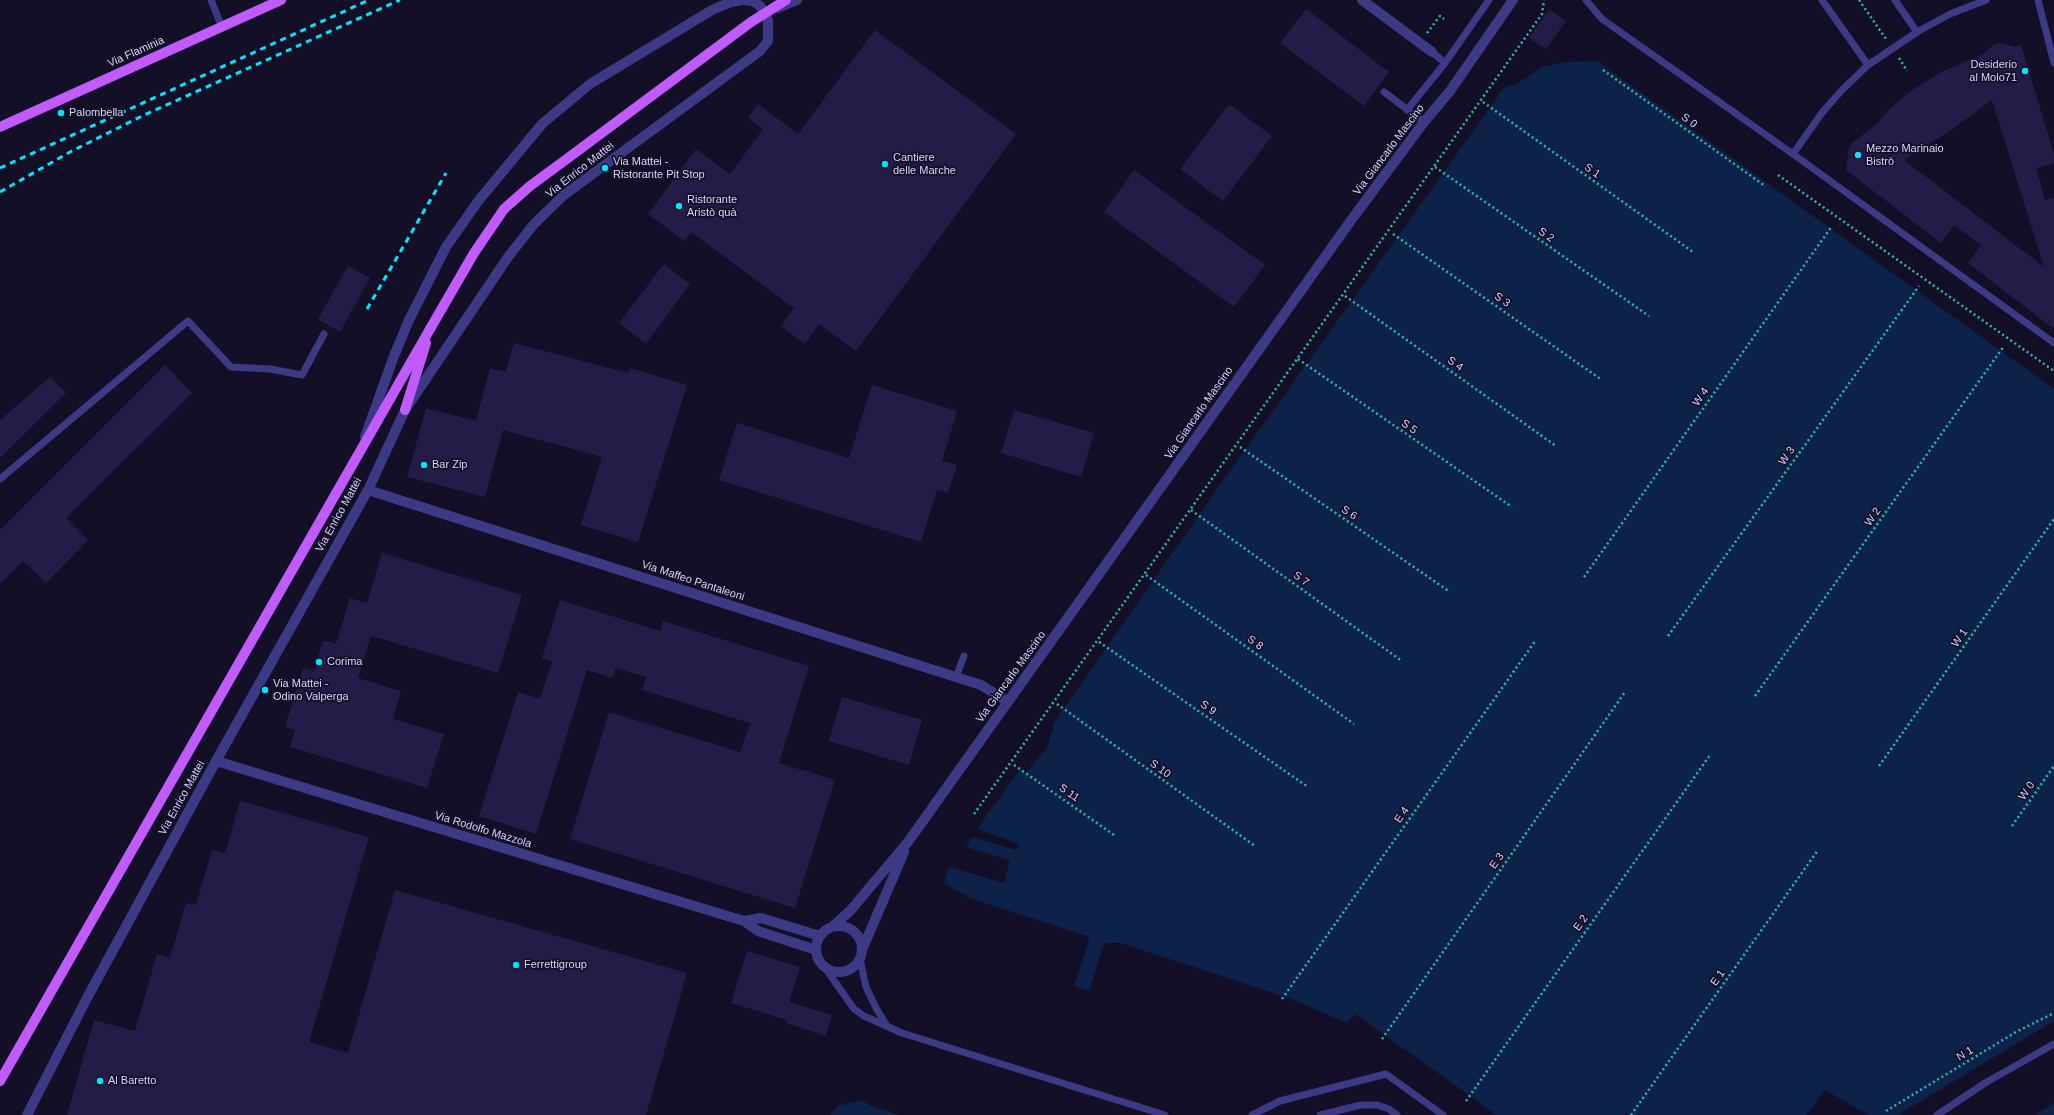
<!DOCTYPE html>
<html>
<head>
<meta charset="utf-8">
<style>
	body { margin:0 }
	canvas { display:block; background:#130f26 }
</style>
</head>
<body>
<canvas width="2054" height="1115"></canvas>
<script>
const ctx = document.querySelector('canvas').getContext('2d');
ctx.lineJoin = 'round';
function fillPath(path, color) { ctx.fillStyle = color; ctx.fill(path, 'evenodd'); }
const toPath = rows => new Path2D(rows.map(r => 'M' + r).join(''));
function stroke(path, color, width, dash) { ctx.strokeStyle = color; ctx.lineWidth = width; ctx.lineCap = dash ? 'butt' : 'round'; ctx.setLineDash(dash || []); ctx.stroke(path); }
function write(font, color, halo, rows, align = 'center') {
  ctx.font = font + ' Arial,sans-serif'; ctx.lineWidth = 3.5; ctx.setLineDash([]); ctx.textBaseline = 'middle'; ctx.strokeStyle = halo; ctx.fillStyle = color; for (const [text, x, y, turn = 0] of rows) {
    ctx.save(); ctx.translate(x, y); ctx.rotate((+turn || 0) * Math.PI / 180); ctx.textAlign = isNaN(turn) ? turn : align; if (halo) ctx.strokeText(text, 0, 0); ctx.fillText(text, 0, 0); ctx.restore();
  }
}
const water = toPath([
	[1597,61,2054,389,2054,1021,1898,1115,1869,1115,1825,1090,1806,1115,1497,1115,1355,1014,1347,1023,1292,999,1118,942,1104,944,1089,991,1074,986,1090,937,970,898,944,883,949,867,1004,883,1010,860,966,847,972,837,1016,850,1019,844,977,829,1020,769,1026,772,1047,748,1055,721,1220,485,1504,88,1518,83,1544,66,1566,62],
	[862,1100,871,1106,900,1115,830,1115,838,1106],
	[2054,1103,2054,1115,2035,1115]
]);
const building = toPath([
	[1306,9,1389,72,1364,106,1280,43],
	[1549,9,1566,21,1546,49,1529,38],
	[875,30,1016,134,856,351,819,324,805,344,781,326,794,308,691,232,684,241,648,214,696,149,730,174,763,129,748,118,758,104,798,134],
	[2003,43,2015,47,2021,45,2054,154,2054,163,2036,168,2045,200,2054,198,2054,329,1968,263,1981,245,1954,225,1941,243,1846,170,1849,148,1853,142,1876,125,1890,108,1914,89,1943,71,1982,55,1994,44],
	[1992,100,2044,267,1904,160,1951,130],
	[1229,104,1272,136,1223,201,1180,169],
	[1134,170,1265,265,1234,307,1104,212],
	[664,264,690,284,646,344,619,323],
	[348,266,370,278,340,332,318,319],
	[514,343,628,373,630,368,687,385,638,542,581,525,602,457,503,430,485,497,407,477,426,408,476,421,490,368,506,372],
	[165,365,192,393,66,518,88,540,46,583,23,561,0,584,0,530],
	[50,377,66,393,0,458,0,420],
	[872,385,957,411,942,461,957,465,948,493,937,490,921,542,719,480,737,423,849,458],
	[1014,410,1094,433,1081,477,1001,453],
	[382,553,522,595,498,673,371,636,358,678,401,691,393,719,444,734,427,788,290,747,295,730,285,727,303,668,314,671,323,640,336,644,350,598,367,603],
	[560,600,660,631,663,621,809,666,779,763,835,780,795,908,570,839,609,712,740,752,750,723,642,690,646,677,616,668,612,678,587,670,536,834,479,816,518,692,540,699,552,661,542,658],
	[842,697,922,720,909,765,829,741],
	[240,801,369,837,309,1042,348,1053,395,890,687,973,646,1115,67,1115,94,1020,135,1031,157,954,170,958,186,903,196,905,212,850,225,853],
	[747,951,800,967,789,1002,832,1015,826,1036,786,1023,787,1020,731,1003]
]);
const path = toPath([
	[1859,0,1886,39],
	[1427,33,1440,16,1444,19],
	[1899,58,1907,71],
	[1603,70,1765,186],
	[1483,102,1693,252],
	[1435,167,1649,316],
	[1778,175,2054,371],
	[1393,234,1602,380],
	[1345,296,1556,446],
	[1298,359,1512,507],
	[1240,447,1450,592],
	[1191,510,1402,661],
	[1146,575,1354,724],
	[1584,577,1832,226],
	[1668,636,1919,286],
	[1099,642,1308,787],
	[1755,696,2004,346],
	[1057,704,1255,846],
	[1014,765,1114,835],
	[1879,766,2054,519],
	[974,814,1542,14,1544,0],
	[2012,826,2054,766],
	[1282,999,1536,640],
	[1382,1039,1625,692],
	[1466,1101,1710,755],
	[1886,1111,2016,1032,2054,1013],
	[1631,1115,1818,850]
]);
const service = toPath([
	[211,0,222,27],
	[1586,0,1602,19,1793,154,2054,343],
	[1822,0,1868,65],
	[1895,0,1917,32],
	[2038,0,2054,63],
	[1432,52,1445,63,1489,0],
	[1384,92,1424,122],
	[1407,110,1445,63],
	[1793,154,1821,114,1841,91,1868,65,1917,32,1950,14,1986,0],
	[0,479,188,321,231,367,270,369,302,375,324,334],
	[956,677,964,656],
	[860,959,866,987,876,1008,887,1026],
	[826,969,854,1009,864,1016,902,1033,1165,1115],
	[1252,1115,1280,1101,1386,1074,1443,1115],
	[1320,1115,1361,1105,1377,1105,1389,1109,1397,1115],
	[1937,1115,1985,1083,2054,1044]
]);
const minor = toPath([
	[1362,0,1432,52],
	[778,8,797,0],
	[368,490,981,685,1008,702],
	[216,761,744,921,758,931,816,950],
	[744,921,761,918,820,936],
	'816 949a23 23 0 1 1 46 0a23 23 0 1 1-46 0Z',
	[832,927,850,911,908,842,1352,219,1424,122,1450,91,1513,0],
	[862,950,904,852]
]);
const tertiary = toPath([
	[365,437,394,356,409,320,446,247,479,200,542,124,590,84,712,10,731,2,742,0],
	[27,1115,87,998,216,761,368,490,405,410,508,257,534,224,564,195,760,51,768,41,768,21,765,13,760,6,753,1,744,0]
]);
const primary = toPath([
	[0,127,281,0],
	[405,410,426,343],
	[0,1081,430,329]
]);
const rail = toPath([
	[0,168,369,0],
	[0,192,70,152,144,115,400,0],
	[367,309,446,173]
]);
const primaryBridge = toPath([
	[430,329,474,253,504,209,530,186,564,161,751,22,786,0]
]);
const markers = [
	[2025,71,4,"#00e5ff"],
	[61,113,4,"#00e5ff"],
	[1858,155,4,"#00e5ff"],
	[885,164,4,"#00e5ff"],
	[605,168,4,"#00e5ff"],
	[679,206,4,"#00e5ff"],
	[424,465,4,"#00e5ff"],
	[319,662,4,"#00e5ff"],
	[265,690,4,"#00e5ff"],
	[516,965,4,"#00e5ff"],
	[100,1081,4,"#00e5ff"]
];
const streetNames = [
	["Via Flaminia",136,52,-24],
	["S 0",1689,121,36],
	["Via Giancarlo Mascino",1389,150,-53],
	["Via Enrico Mattei",580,170,-38],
	["S 1",1592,171,36],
	["S 2",1546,235,35],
	["S 3",1502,300,35],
	["S 4",1455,364,35],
	["W 4",1701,397,-55],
	["Via Giancarlo Mascino",1199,413,-55],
	["S 5",1409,427,35],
	["W 3",1787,456,-54],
	["S 6",1349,513,34],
	["Via Enrico Mattei",339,515,-61],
	["W 2",1873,517,-54],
	["S 7",1301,579,36],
	["Via Maffeo Pantaleoni",693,581,18],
	["W 1",1960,638,-55],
	["S 8",1255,643,36],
	["Via Giancarlo Mascino",1011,677,-54],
	["S 9",1208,708,35],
	["S 10",1160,769,36],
	["W 0",2027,791,-55],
	["S 11",1069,793,35],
	["Via Enrico Mattei",182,798,-61],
	["E 4",1402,815,-55],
	["Via Rodolfo Mazzola",483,830,17],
	["E 3",1497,861,-55],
	["E 2",1581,923,-55],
	["E 1",1718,978,-55],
	["N 1",1965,1054,-31]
];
const poiNames = [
	["Desiderio",2017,65,"right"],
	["al Molo71",2017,78,"right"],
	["Palombella",69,113],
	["Mezzo Marinaio",1866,149],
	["Bistrò",1866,162],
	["Cantiere",893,158],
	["delle Marche",893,171],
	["Via Mattei -",613,162],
	["Ristorante Pit Stop",613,175],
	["Ristorante",687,200],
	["Aristò quà",687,213],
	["Bar Zip",432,465],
	["Corima",327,662],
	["Via Mattei -",273,684],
	["Odino Valperga",273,697],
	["Ferrettigroup",524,965],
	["Al Baretto",108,1081]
];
fillPath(water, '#0c2248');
fillPath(building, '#241b47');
stroke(path, '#2fb8b0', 2.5, [2, 3]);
stroke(service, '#3d3a85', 7);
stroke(minor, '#3d3a85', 10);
stroke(tertiary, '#3d3a85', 10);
stroke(primary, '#c25bff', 10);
stroke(rail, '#00e5ff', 3, [6, 5]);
stroke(primaryBridge, '#c25bff', 10);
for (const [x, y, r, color] of markers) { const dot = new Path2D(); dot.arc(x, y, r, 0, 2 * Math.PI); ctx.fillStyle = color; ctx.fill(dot); stroke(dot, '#130f26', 1.5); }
write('11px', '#d9d4ff', '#130f26', streetNames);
write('11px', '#d9d4ff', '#130f26', poiNames, 'left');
</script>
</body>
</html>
